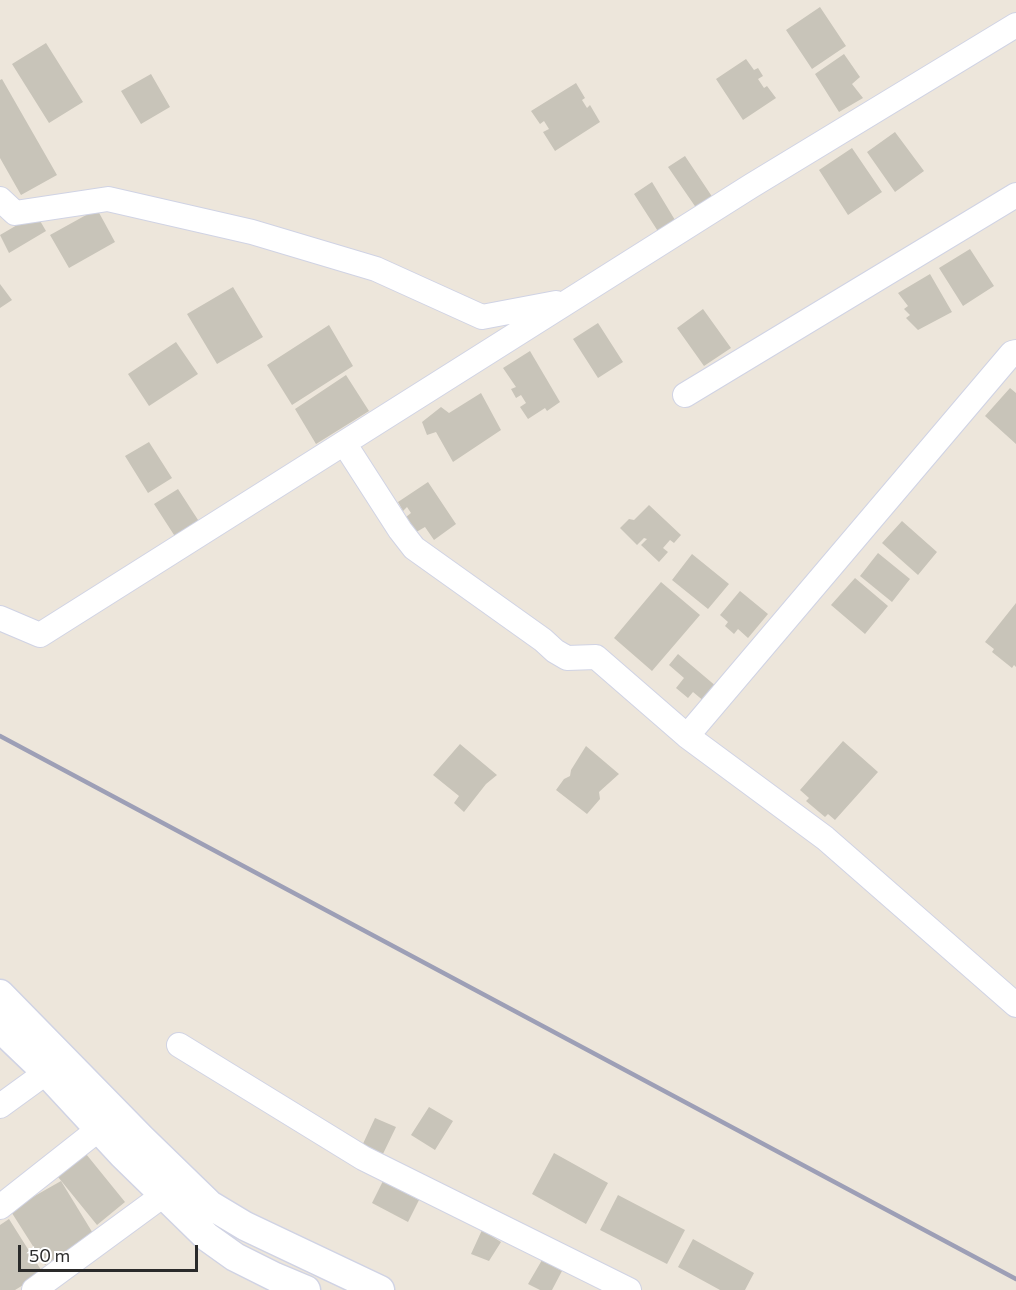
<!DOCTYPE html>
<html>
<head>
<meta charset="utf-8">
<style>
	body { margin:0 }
	#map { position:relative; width:1016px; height:1290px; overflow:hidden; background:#ede6db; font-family:Commissioner,sans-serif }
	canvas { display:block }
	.scale { position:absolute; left:18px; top:1245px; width:180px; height:27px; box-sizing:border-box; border:3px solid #2a2a2a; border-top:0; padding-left:8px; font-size:18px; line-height:21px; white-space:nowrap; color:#2a2a2a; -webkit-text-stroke:4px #fff; paint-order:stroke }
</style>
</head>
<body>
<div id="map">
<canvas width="1016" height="1290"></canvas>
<div class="scale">50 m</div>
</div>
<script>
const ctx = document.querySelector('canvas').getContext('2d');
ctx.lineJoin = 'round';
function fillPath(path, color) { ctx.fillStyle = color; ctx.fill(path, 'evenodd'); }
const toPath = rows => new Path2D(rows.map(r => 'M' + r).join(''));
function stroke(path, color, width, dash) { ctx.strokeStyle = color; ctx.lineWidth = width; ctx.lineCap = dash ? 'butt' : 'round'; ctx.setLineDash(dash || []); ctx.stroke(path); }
const building = toPath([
	[820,7,846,46,812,69,786,30],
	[46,43,83,102,49,123,12,64],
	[844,54,860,77,852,84,863,98,839,112,815,74],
	[746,59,754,70,758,68,763,76,758,79,764,88,767,86,776,98,743,120,716,79],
	[151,74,170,107,141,124,121,91],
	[2,79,57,175,21,195,0,158,0,80],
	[576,83,585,98,582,100,587,108,590,105,600,122,555,151,543,132,549,129,544,121,540,124,531,111],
	[895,132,924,171,895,192,867,152],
	[852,148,882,192,848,215,819,170],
	[685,156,715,201,699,212,668,167],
	[652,182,678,225,661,236,634,194],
	[97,209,115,242,69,268,50,235],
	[36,214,46,231,9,253,0,235],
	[970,249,994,286,963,306,939,268],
	[930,274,952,312,918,330,906,318,910,315,904,309,908,306,898,293],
	[0,284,12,300,0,308],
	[233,287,263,337,217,364,187,314],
	[703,309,731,348,704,366,677,328],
	[598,323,623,362,598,378,573,339],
	[329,325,353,366,292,405,267,365],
	[176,342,198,374,149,406,128,374],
	[530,351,560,402,547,411,545,408,528,419,520,407,526,403,521,395,516,398,511,389,516,387,503,368],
	[346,375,369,411,316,444,295,409],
	[1010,388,1016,393,1016,444,985,416],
	[481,393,501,430,453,462,436,432,427,435,422,422,441,407,449,413],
	[149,442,172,478,148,493,125,456],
	[428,482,456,524,434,540,425,527,411,535,405,526,410,522,406,517,411,513,407,507,403,511,398,502],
	[178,489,200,523,176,538,154,504],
	[649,505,681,535,674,543,670,540,663,548,668,552,659,562,641,545,647,539,644,538,637,545,620,528,629,519,634,520],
	[902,521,937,552,918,575,882,543],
	[878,553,910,579,892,602,860,576],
	[692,554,729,584,708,609,672,580],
	[855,578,888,606,865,634,831,605],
	[661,582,700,615,652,671,614,638],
	[740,591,768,614,748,638,738,629,734,634,725,626,728,622,720,615],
	[1016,603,1016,667,1014,665,1012,668,992,652,994,649,985,642],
	[678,654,717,687,705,702,693,692,688,698,676,688,684,678,669,665],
	[843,741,878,772,835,820,828,814,825,817,806,801,809,798,800,790],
	[460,744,497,775,486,784,464,812,454,803,459,796,433,775],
	[586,746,619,774,599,792,600,799,587,814,556,790,564,779,570,776,571,770],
	[429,1107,453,1121,435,1150,411,1135],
	[375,1118,396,1127,381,1158,361,1148],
	[82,1149,125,1202,97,1225,54,1172],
	[554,1153,608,1183,586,1224,532,1194],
	[61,1181,94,1235,45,1265,10,1210],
	[383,1181,419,1200,408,1222,372,1203],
	[618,1195,685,1230,667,1264,600,1230],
	[9,1219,43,1273,15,1290,0,1290,0,1225],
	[482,1230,501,1242,489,1261,471,1254],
	[693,1239,754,1273,745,1290,720,1290,678,1267],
	[542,1260,562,1271,552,1290,540,1290,528,1284]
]);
const minor = toPath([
	[0,199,15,213,108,199,252,232,376,269,482,317,556,303],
	[685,395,1016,195],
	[344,443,400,530,414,548,543,640,555,651,567,658,596,657,687,736,825,838,1016,1005],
	[0,618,40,635,751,186,1016,25],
	[687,736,1012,353,1016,352],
	[179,1045,363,1158,629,1290],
	[0,1106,62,1061],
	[0,1207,99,1129],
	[34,1290,177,1185]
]);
const tertiary = toPath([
	[0,994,141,1138,210,1205,245,1226,380,1290],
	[0,1028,46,1072,123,1155,207,1237,235,1257,275,1277,306,1290]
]);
const rail = toPath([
	[0,736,1016,1279]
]);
fillPath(building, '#c8c4b9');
stroke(minor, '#d0d3e4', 26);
stroke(tertiary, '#d0d3e4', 31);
stroke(minor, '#fff', 24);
stroke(tertiary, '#fff', 28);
stroke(rail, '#9d9fb6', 4.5);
</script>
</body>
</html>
